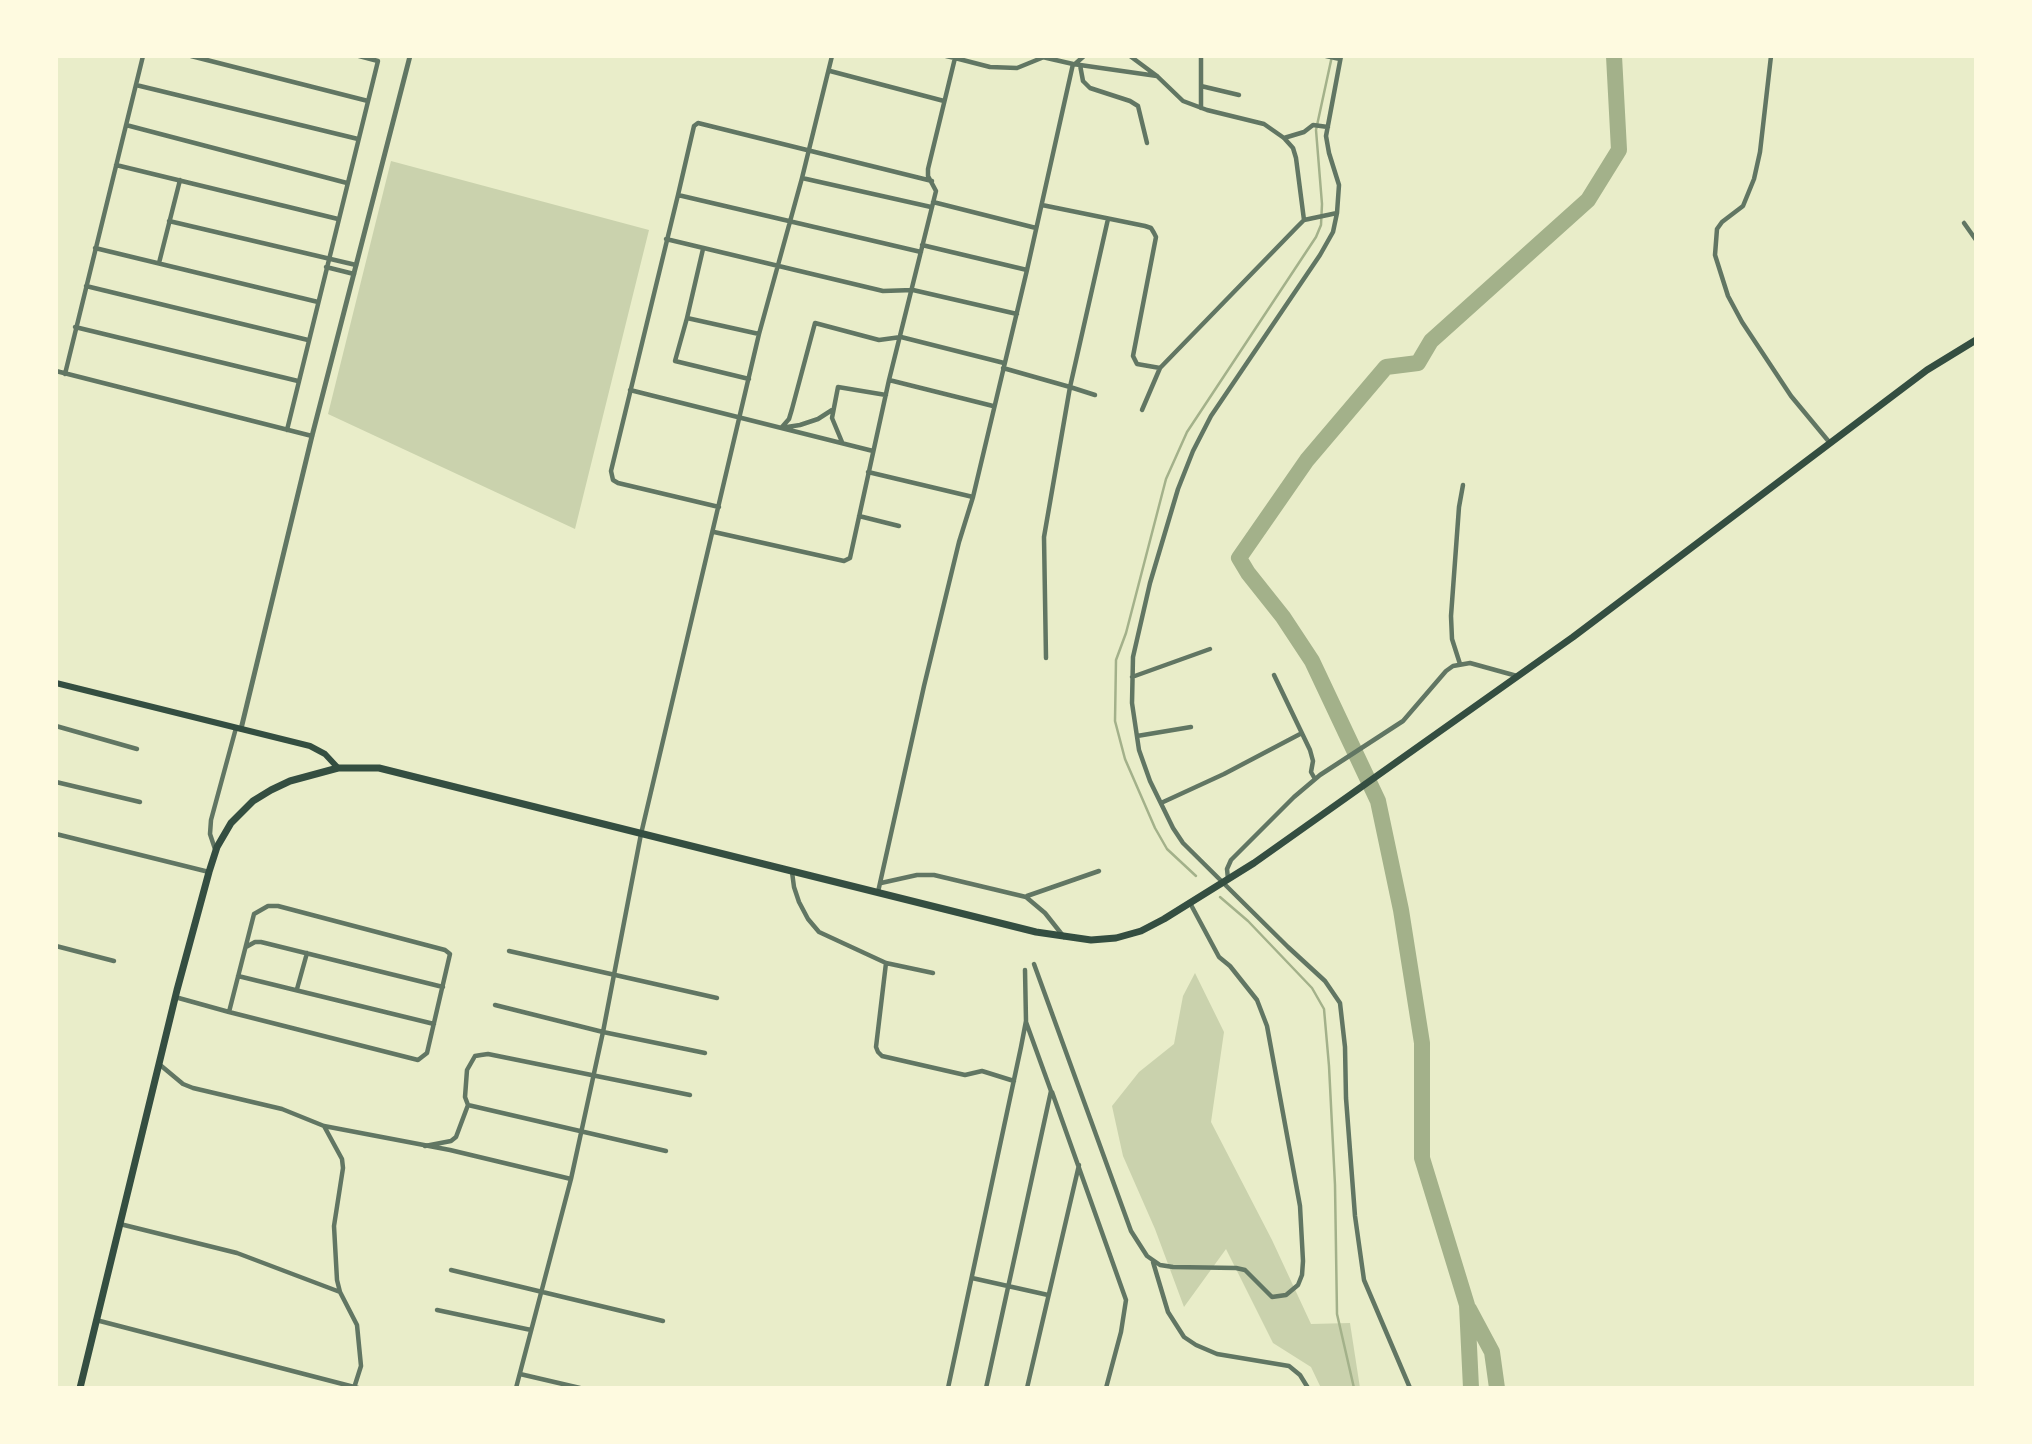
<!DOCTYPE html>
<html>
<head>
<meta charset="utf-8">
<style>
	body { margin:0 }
	#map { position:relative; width:2032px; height:1444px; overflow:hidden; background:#e9edc9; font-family:Overpass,sans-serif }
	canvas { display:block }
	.frame { position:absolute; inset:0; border:58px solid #fefae0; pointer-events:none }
</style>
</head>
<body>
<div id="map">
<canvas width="2032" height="1444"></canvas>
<div class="frame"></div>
</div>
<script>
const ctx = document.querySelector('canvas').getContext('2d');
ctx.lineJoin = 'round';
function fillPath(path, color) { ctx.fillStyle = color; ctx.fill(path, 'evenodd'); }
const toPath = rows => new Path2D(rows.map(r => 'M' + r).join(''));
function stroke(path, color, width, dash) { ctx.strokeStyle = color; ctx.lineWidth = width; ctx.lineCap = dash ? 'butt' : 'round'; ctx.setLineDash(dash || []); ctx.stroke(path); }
const green = toPath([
	[391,161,649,230,575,529,328,414],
	[1195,973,1224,1032,1211,1122,1272,1240,1311,1324,1350,1323,1360,1388,1321,1388,1311,1367,1273,1343,1226,1249,1184,1307,1155,1229,1123,1156,1112,1106,1139,1072,1174,1044,1183,996]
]);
const stream = toPath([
	[1196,876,1167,849,1155,828,1125,759,1115,721,1116,660,1126,633,1166,479,1187,432,1316,237,1321,225,1322,204,1316,130,1332,56],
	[1220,897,1248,921,1312,988,1324,1009,1329,1066,1335,1185,1337,1314,1354,1388]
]);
const river = toPath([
	[1469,1309,1492,1352,1497,1388],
	[1471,1388,1467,1305,1422,1158,1422,1043,1401,910,1378,801,1312,661,1283,617,1248,573,1239,558,1307,460,1386,367,1418,363,1431,341,1588,200,1619,150,1614,56]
]);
const minor = toPath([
	[191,56,368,101],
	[1038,56,1073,64],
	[1130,56,1157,76,1183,101,1207,110,1264,124,1284,138,1293,148,1296,158,1304,220],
	[1326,56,1340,59],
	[1341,56,1326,136,1329,153,1339,185,1337,213,1333,232,1320,255,1211,416,1193,451,1178,489,1150,583,1133,657,1132,703,1139,750,1150,781,1173,828,1183,843,1288,947,1325,981,1340,1003,1345,1047,1346,1098,1355,1216,1364,1280,1410,1388],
	[1771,56,1760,152,1754,179,1743,206,1722,222,1717,229,1715,255,1728,296,1742,322,1791,396,1830,443],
	[955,58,990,67,1017,68,1044,57],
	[1075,64,1084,56],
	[1080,65,1083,81,1090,88,1130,101,1138,106,1147,143],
	[830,71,944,101],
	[136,85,358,139],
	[1201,86,1239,95],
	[1201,108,1201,56],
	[126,125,347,183],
	[1284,138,1304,132,1313,125,1328,127],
	[116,165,338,219],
	[802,178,931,207],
	[678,195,694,126,698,123,932,181],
	[933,202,1036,228],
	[1042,205,1145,226,1151,228,1154,233,1156,237,1133,356,1137,364,1160,368,1297,227,1304,220,1337,213],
	[169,221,356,265],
	[1964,223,1976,240],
	[666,239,883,291,913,290,1017,314],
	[922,245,1027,270],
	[95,248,318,302],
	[703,249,687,318,759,334],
	[159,263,180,180],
	[326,267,354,274],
	[86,286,308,340],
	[687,318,675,361,749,379],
	[75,327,298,381],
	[1003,368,1070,387,1044,537,1046,658],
	[56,371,312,436],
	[65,374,143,56],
	[889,380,993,406],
	[630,390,873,451],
	[1095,395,1070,387,1108,219],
	[1142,410,1160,368],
	[782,427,789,419,792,409,815,323,879,340,901,337,1004,363],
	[787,427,800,425,818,419,832,410],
	[287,430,378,61,359,56],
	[842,442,832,418,838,387,886,395],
	[868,472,973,497],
	[719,507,618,483,613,480,611,471,678,195,921,252],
	[859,516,899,526],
	[714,532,844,561,850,558,889,380,936,191,928,176,928,169,955,58,946,56],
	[1460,664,1452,639,1451,616,1459,507,1463,485],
	[1274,675,1310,750,1313,761,1311,772,1315,779],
	[1132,677,1210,649],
	[56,726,137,749],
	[1137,736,1191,727],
	[56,782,140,802],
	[1161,803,1224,774,1302,733],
	[56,834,209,872],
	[215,849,210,834,211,820,236,728],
	[792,872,794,887,799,902,808,919,819,932,886,963,933,973],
	[1228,879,1227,869,1231,860,1294,797,1320,775,1403,721,1446,671,1453,666,1470,663,1517,676],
	[881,883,917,875,934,875,1026,897,1045,913,1064,937],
	[878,892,924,686,959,542,973,497,1027,270,1073,64,1157,76],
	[1027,896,1099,871],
	[56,946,114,961],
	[246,947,255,942,261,942,443,987],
	[509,951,717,998],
	[886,963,876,1047,878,1052,882,1056,965,1075,982,1071,1014,1081],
	[1034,964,1131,1231,1147,1256,1160,1265,1173,1267,1236,1268,1245,1270,1272,1297,1286,1295,1298,1285,1302,1275,1303,1261,1300,1206,1267,1026,1257,1000,1230,966,1219,957,1190,903],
	[238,976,434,1024],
	[297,989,307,953],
	[175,997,229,1012,418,1060,427,1053,450,954,445,950,278,906,268,906,254,914,229,1012],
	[495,1005,603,1032,705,1053],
	[159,1064,183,1084,193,1088,282,1109,324,1126,450,1150,571,1179],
	[1052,1092,1126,1300,1121,1332,1106,1388],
	[468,1105,666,1151],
	[324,1126,342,1159,343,1168,334,1226,337,1280,340,1292,357,1325,361,1366,354,1388],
	[425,1146,451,1141,456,1137,468,1105,465,1097,467,1070,475,1056,481,1055,488,1054,690,1095],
	[120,1224,237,1253,340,1292],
	[1153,1262,1168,1312,1184,1337,1196,1345,1217,1354,1289,1366,1300,1375,1308,1388],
	[451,1270,663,1321],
	[972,1278,1048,1295],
	[437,1310,531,1330],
	[96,1320,358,1388],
	[520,1374,580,1388],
	[516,1388,571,1179,603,1032,641,834,759,334,802,178,832,56],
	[948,1388,1021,1047,1026,1021,1025,970],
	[986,1388,1051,1091,1026,1022],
	[1027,1388,1079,1165]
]);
const tertiary = toPath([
	[241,729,312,436,410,56]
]);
const secondary = toPath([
	[56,683,310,746,325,754,338,768]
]);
const trunk = toPath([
	[80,1388,177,990,209,872,217,847,231,823,253,801,271,790,290,781,338,768,379,768,1036,932,1091,940,1116,938,1141,931,1164,919,1254,863,1573,637,1927,370,1976,340]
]);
fillPath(green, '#cad2ad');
stroke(stream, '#a3b18a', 2.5);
stroke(river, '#a3b18a', 16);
stroke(minor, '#617663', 4.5);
stroke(tertiary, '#617663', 5);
stroke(secondary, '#344e41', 6);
stroke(trunk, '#344e41', 7);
</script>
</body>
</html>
